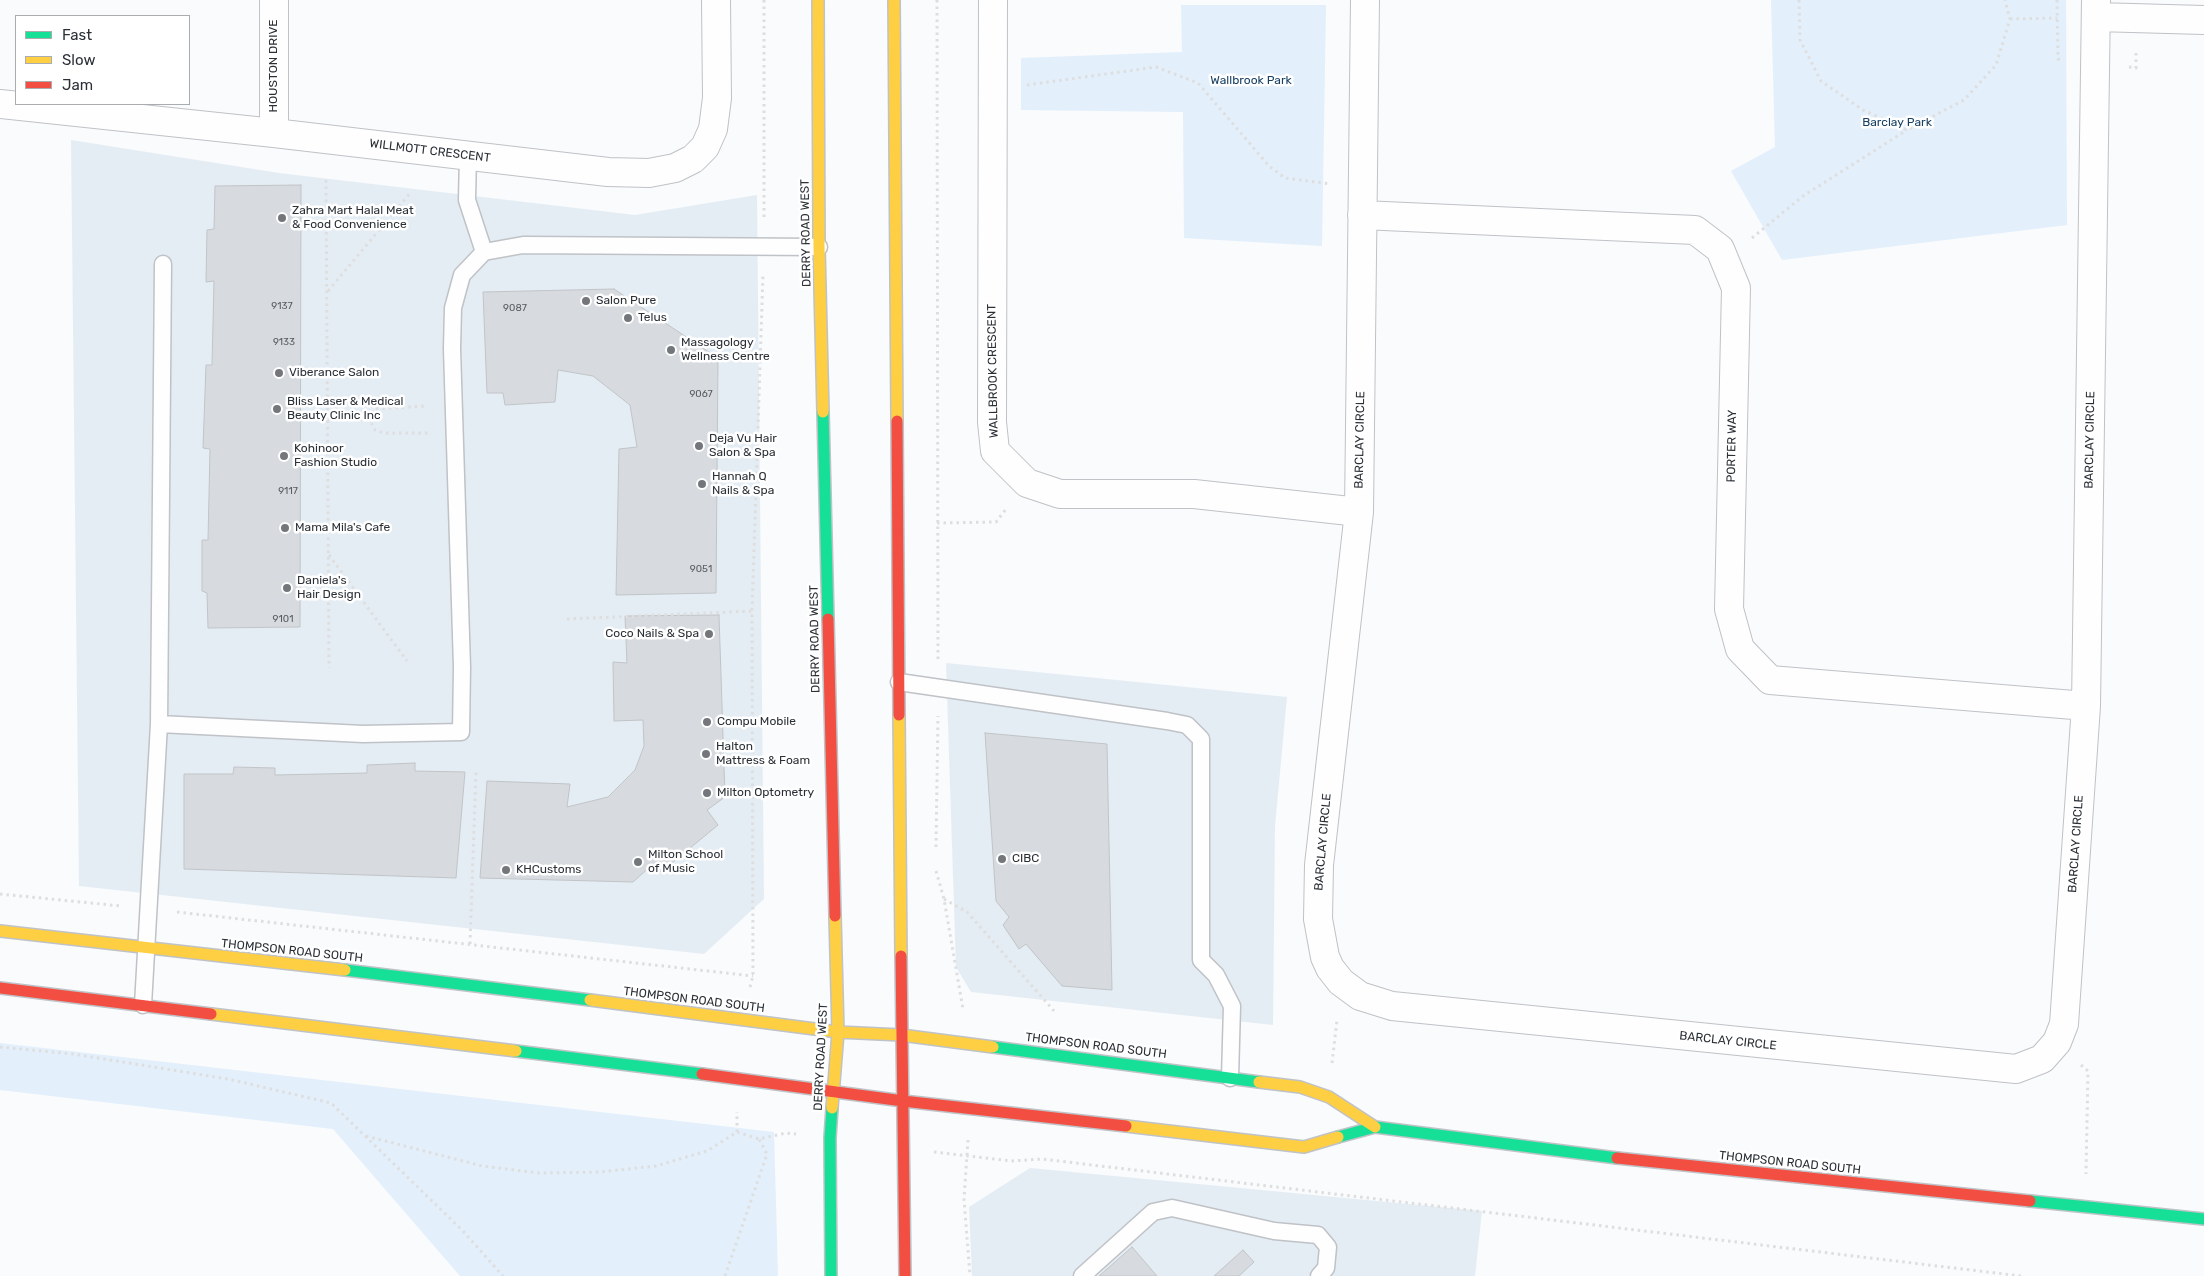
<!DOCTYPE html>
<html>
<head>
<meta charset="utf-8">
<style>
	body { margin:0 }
	#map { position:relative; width:2204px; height:1276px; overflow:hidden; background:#f9fbfd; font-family:Rubik,sans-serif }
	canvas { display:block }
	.legend { position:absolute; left:15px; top:15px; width:175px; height:90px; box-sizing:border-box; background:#fff; border:1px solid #aaacaf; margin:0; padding:6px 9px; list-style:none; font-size:15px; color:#2b3036 }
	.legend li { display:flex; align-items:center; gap:10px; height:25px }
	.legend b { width:25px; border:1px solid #aaacaf }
</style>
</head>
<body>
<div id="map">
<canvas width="2204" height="1276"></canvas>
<ul class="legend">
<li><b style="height:6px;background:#16e098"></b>Fast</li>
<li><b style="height:6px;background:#ffcf43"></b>Slow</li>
<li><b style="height:6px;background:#f24e42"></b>Jam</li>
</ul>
</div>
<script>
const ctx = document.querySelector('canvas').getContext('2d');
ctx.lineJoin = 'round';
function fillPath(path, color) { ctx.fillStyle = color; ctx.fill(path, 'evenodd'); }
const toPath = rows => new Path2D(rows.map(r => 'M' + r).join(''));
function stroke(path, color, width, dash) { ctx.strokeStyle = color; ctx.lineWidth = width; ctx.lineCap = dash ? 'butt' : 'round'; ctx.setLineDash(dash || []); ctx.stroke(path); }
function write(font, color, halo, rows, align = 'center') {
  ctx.font = font + ' Rubik,sans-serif'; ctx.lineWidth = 5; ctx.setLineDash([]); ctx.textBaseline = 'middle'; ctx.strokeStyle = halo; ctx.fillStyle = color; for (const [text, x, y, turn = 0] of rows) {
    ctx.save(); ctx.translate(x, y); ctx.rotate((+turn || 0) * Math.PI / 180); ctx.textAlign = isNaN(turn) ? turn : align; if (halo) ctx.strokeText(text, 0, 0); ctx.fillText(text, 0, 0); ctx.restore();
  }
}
const built = toPath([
	[71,140,279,173,635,215,757,195,764,899,704,954,79,886],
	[946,663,1287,697,1275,826,1273,1025,971,992,956,967],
	[1030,1168,1482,1211,1475,1276,972,1276,969,1207]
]);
const green = toPath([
	[1771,0,2066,0,2067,225,1782,260,1731,171,1775,147],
	[1181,5,1326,5,1322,246,1184,238,1183,112,1021,110,1021,58,1182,52],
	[0,1043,774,1132,778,1276,460,1276,333,1129,0,1090]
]);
const building = toPath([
	[301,185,300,627,208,628,207,593,202,591,202,540,208,540,210,449,203,448,206,365,212,365,214,281,206,282,207,230,214,229,215,186,301,185],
	[614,289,718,358,716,593,616,595,619,449,637,447,630,405,593,376,558,370,555,402,505,405,503,393,487,393,483,292,614,289],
	[719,615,725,797,707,810,718,825,661,872,652,865,633,882,480,878,487,781,570,784,567,807,608,797,635,770,644,746,643,720,614,721,613,662,627,663,625,616,719,615],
	[985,733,1107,744,1112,990,1062,986,1026,944,1019,949,1003,925,1009,917,996,901,985,733],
	[415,763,415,771,465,772,456,878,184,869,184,774,233,774,234,767,275,768,275,775,367,773,367,765,415,763],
	[1132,1247,1157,1276,1099,1276,1132,1247],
	[1243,1250,1254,1262,1239,1276,1214,1276,1243,1250]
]);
const path = toPath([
	[764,0,764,218],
	[937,0,938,659],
	[1799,0,1800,40,1821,81,1863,110,1907,130,1964,100,1996,65,2010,19,2005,0],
	[2057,0,2058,59,2063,60],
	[2010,19,2057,18],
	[2129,67,2136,68,2136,51],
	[1027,85,1156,67,1198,83,1269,166,1285,178,1331,184],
	[326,180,329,668],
	[1752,238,1803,196,1907,130],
	[328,291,411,192],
	[328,419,369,419,375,430,384,433,428,433],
	[369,419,374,409,427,406],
	[937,523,996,522,1006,509],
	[329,555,407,661],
	[567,619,752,611],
	[936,847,938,716],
	[936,871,944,899,963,1009],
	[0,894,121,906],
	[944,899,967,912,1054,1011],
	[177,912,753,976],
	[470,944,476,771],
	[750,987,753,976,752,611,763,274],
	[0,1047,73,1054,228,1079,331,1103,463,1231,503,1276],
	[1332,1063,1337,1020],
	[2081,1065,2088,1071,2086,1174],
	[737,1132,737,1112],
	[366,1136,482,1166,539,1173,600,1172,656,1166,707,1151,737,1132,759,1139,786,1133,796,1134],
	[968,1140,964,1199,970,1276],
	[934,1152,1011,1161,1042,1159,2021,1276],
	[725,1276,767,1154,759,1139]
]);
const lane = toPath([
	[468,155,467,200,484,252],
	[899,682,1167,721,1187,725,1201,739,1201,960,1216,975,1232,1006,1230,1078],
	[159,724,363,734,461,732,462,667,452,349,453,308,462,275,484,252,523,245,819,247],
	[143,1005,159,724,163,264],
	[1082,1276,1153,1212,1172,1208,1274,1231,1318,1235,1328,1247,1326,1268,1319,1276]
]);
const street = toPath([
	[274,0,274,133],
	[993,0,992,422,995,451,1027,483,1060,494,1194,494,1359,512],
	[1365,0,1359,512,1319,865,1318,919,1325,957,1330,968,1341,982,1360,996,1392,1006,2016,1069,2042,1059,2057,1042,2064,1024,2086,706,2096,0],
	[2096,17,2204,20],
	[0,104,274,133,608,172,649,173,675,168,693,159,705,147,713,129,717,98,716,0],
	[1362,215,1695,230,1720,249,1736,288,1729,609,1740,649,1770,680,2086,706]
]);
const fast = toPath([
	[823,412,828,619],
	[345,970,590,1000],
	[993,1047,1259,1082],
	[516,1051,702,1074],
	[1338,1137,1375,1127,1617,1158],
	[2030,1201,2204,1219],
	[831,1276,830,1138,832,1108]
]);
const slow = toPath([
	[818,0,819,247,823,412],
	[894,0,897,421],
	[899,715,901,956],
	[0,931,345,970],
	[590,1000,838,1032,901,1035,993,1047],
	[211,1014,516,1051],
	[1259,1082,1300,1087,1329,1097,1375,1127],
	[832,1108,838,1032,835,916],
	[1126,1126,1304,1147,1338,1137]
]);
const jam = toPath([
	[897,421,899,715],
	[828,619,835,916],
	[901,956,905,1276],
	[0,988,211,1014],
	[702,1074,903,1101,1126,1126],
	[1617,1158,2030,1201]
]);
const markers = [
	[282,218,5,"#73777c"],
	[586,301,5,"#73777c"],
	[628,318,5,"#73777c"],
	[671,350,5,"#73777c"],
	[279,373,5,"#73777c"],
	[277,409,5,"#73777c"],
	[699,446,5,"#73777c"],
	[284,456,5,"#73777c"],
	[702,484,5,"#73777c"],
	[285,528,5,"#73777c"],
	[287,588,5,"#73777c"],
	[709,634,5,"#73777c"],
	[707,722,5,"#73777c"],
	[706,754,5,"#73777c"],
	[707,793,5,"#73777c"],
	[1002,859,5,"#73777c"],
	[638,862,5,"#73777c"],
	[506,870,5,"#73777c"]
];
const numberNames = [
	["9137",282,306],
	["9087",515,308],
	["9133",284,342],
	["9067",701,394],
	["9117",288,491],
	["9051",701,569],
	["9101",283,619]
];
const streetNames = [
	["HOUSTON DRIVE",274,66,-90],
	["WILLMOTT CRESCENT",430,151,7],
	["DERRY ROAD WEST",806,233,-91],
	["WALLBROOK CRESCENT",993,371,-91],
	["BARCLAY CIRCLE",1360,440,-89],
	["BARCLAY CIRCLE",2090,440,-89],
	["PORTER WAY",1732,446,-89],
	["DERRY ROAD WEST",815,639,-91],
	["BARCLAY CIRCLE",1323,842,-85],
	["BARCLAY CIRCLE",2076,844,-86],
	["THOMPSON ROAD SOUTH",292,951,6],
	["THOMPSON ROAD SOUTH",694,1000,7],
	["BARCLAY CIRCLE",1728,1041,6],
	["THOMPSON ROAD SOUTH",1096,1046,7],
	["DERRY ROAD WEST",821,1057,-87],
	["THOMPSON ROAD SOUTH",1790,1163,6]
];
const parkNames = [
	["Wallbrook Park",1251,81],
	["Barclay Park",1897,123]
];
const poiNames = [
	["Zahra Mart Halal Meat",292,211],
	["& Food Convenience",292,225],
	["Salon Pure",596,301],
	["Telus",638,318],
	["Massagology",681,343],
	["Wellness Centre",681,357],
	["Viberance Salon",289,373],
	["Bliss Laser & Medical",287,402],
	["Beauty Clinic Inc",287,416],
	["Deja Vu Hair",709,439],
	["Salon & Spa",709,453],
	["Kohinoor",294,449],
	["Fashion Studio",294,463],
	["Hannah Q",712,477],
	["Nails & Spa",712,491],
	["Mama Mila's Cafe",295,528],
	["Daniela's",297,581],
	["Hair Design",297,595],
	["Coco Nails & Spa",699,634,"right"],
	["Compu Mobile",717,722],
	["Halton",716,747],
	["Mattress & Foam",716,761],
	["Milton Optometry",717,793],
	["Milton School",648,855],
	["of Music",648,869],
	["CIBC",1012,859],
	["KHCustoms",516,870]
];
fillPath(built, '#e5edf4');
fillPath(green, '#e3effb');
fillPath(building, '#d7dbdf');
stroke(building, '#c1c5c8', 1);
stroke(lane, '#bfc2c6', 19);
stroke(street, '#bfc2c6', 30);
stroke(fast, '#bfc2c6', 14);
stroke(slow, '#bfc2c6', 14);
stroke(jam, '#bfc2c6', 14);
stroke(path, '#dededf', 3, [2.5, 4]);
stroke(lane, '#fefeff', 16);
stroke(street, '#fefeff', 28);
stroke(fast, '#16e098', 11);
stroke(slow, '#ffcf43', 11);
stroke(jam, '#f24e42', 11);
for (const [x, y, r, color] of markers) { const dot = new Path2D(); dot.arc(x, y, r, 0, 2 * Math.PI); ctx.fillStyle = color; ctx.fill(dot); stroke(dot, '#fff', 2); }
write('10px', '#565b60', null, numberNames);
write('12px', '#2b3036', '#fff', streetNames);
write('12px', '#174064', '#fff', parkNames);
write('12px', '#2b3036', '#fff', poiNames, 'left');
</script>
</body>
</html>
